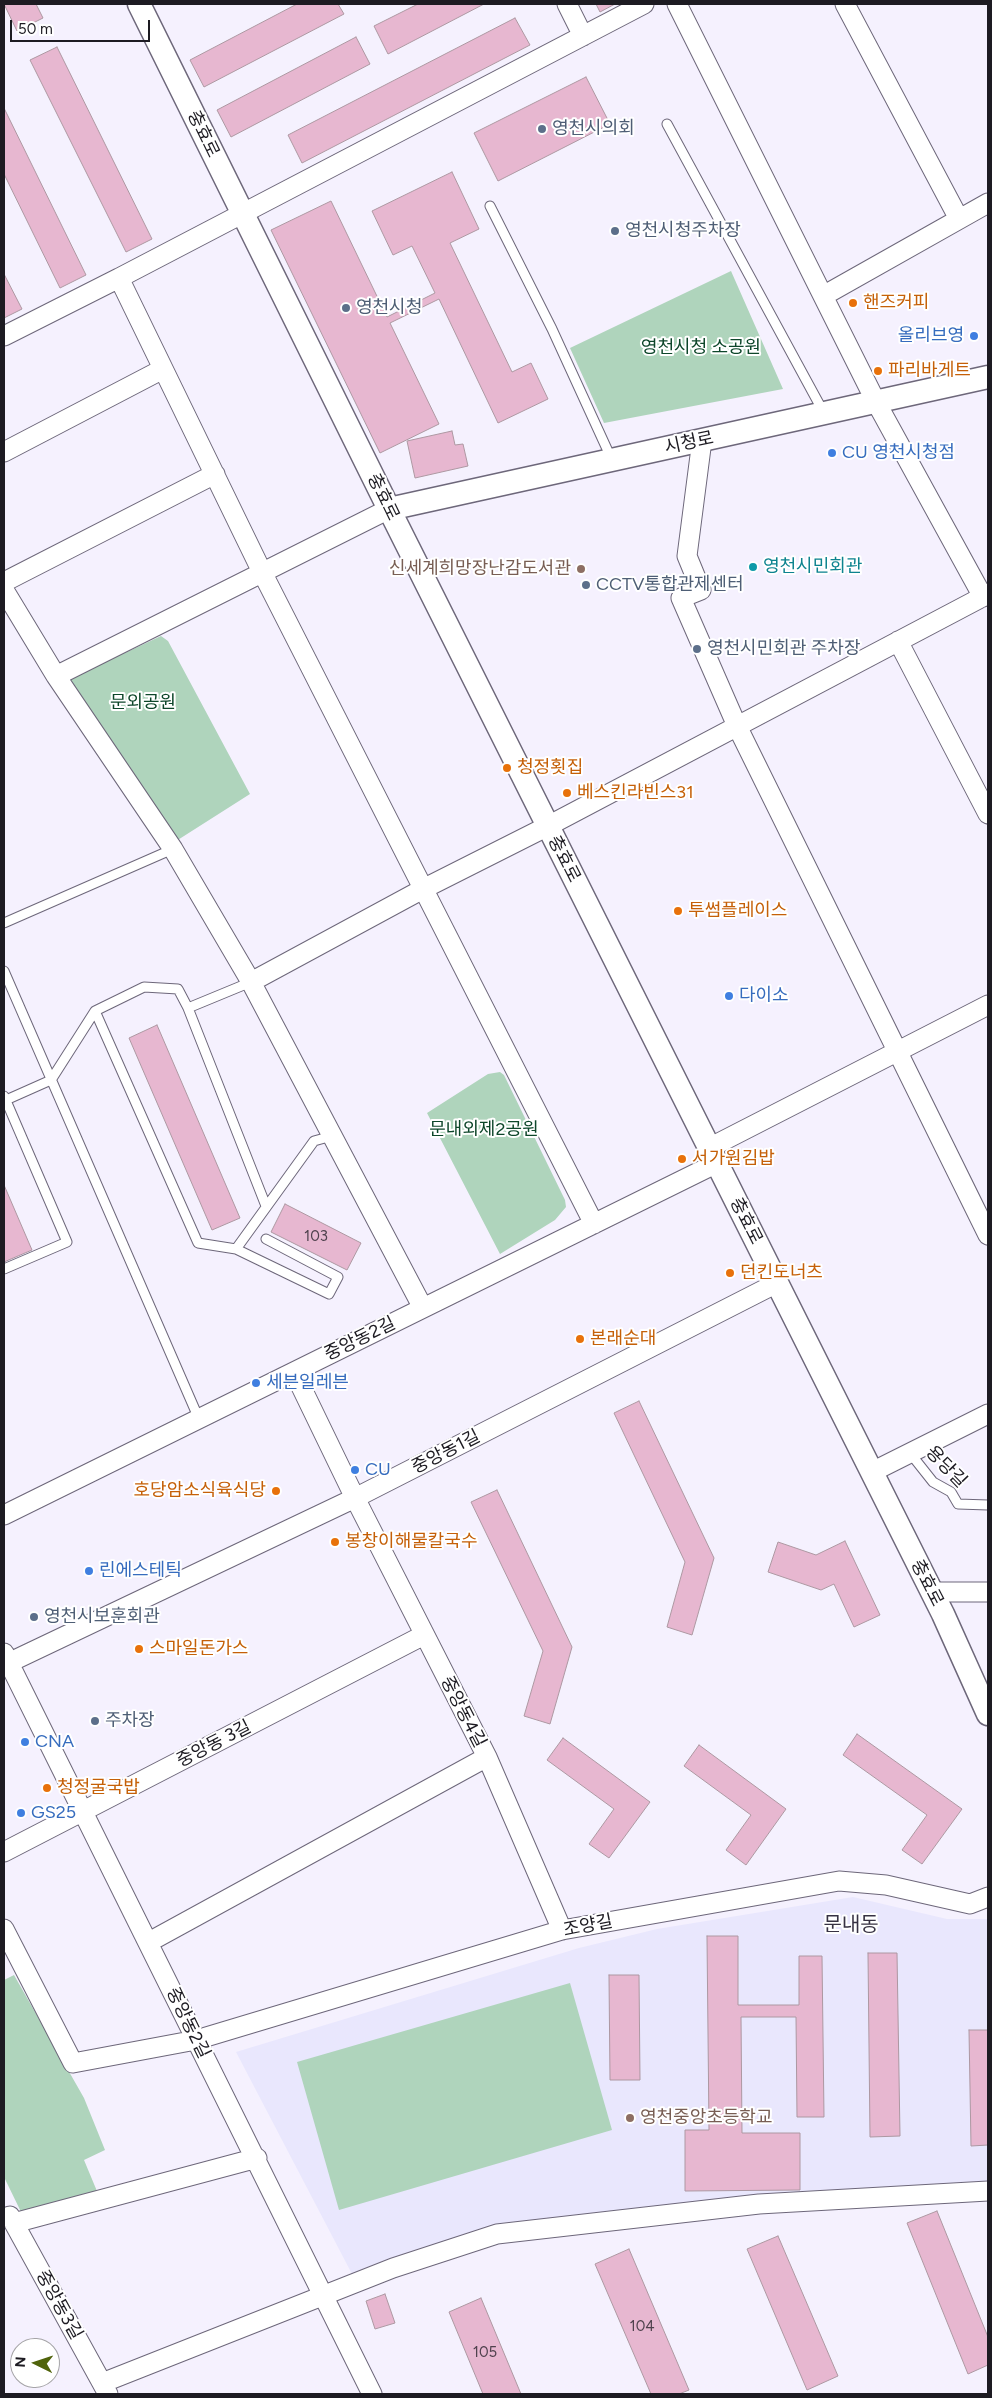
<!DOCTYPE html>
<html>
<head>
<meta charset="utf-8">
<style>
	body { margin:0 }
	#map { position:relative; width:992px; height:2398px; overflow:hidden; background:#f5f1fe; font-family:Figtree,sans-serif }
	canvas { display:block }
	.frame { position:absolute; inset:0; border:5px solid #1d1b22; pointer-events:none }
	.north { position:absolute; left:10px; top:2338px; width:50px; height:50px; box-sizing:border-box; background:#fff; border:1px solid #a5a4a7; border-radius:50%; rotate:274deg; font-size:14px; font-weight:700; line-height:20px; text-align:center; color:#1d1b22 }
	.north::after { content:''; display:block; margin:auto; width:18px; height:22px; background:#50630b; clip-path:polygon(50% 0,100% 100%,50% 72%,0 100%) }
	.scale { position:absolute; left:10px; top:20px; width:140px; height:22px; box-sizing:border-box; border:2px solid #1d1b22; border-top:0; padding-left:6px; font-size:15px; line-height:18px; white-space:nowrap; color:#1d1b22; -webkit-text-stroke:4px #fff; paint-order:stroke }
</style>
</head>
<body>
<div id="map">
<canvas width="992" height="2398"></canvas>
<div class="frame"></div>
<div class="north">N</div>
<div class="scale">50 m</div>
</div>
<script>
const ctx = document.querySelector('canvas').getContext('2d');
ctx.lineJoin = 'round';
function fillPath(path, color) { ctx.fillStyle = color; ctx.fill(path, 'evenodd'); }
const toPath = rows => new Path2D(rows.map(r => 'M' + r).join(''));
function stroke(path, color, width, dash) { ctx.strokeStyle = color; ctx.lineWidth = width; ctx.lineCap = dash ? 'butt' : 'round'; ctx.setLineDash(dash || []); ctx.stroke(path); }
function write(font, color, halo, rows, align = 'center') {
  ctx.font = font + ' Figtree,"Noto Sans KR",sans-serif'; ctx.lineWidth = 4; ctx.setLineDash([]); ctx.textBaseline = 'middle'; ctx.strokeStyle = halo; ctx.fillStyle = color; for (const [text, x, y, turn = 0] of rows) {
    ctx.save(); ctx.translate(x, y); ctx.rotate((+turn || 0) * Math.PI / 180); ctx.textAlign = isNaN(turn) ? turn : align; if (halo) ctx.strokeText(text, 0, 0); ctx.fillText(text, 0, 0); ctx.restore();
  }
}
const education = toPath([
	[853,1897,947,1919,988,1919,988,2185,495,2230,352,2274,236,2052,579,1948,657,1929]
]);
const green = toPath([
	[731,271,783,389,604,423,570,348],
	[161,636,168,641,250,794,173,843,67,680],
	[500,1072,504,1075,565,1200,566,1207,555,1220,500,1254,427,1113,488,1074],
	[14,1975,84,2098,105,2150,84,2160,99,2196,23,2216,4,2177,4,1980],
	[570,1983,612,2130,339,2210,297,2062]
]);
const building = toPath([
	[4,4,36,4,43,18,17,31,4,4],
	[297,4,338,4,344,14,204,87,190,60,297,4],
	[418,4,484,4,388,54,374,26,418,4],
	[596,4,615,4,600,12,596,4],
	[515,18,530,45,302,163,288,135,515,18],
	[356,37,370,64,231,137,217,110,356,37],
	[57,47,152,239,126,252,30,60,57,47],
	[586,77,610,124,498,181,474,133,586,77],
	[4,108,86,275,60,288,4,174,4,108],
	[452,172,479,229,450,243,512,372,531,363,548,399,498,423,439,299,390,323,439,424,380,453,271,230,331,201,387,317,435,293,412,246,393,255,372,211,452,172],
	[4,274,22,309,4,318,4,274],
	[452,431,455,445,463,444,468,466,415,478,407,441,452,431],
	[157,1025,240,1218,212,1230,129,1038,157,1025],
	[4,1185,32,1250,4,1262,4,1185],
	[285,1204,361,1243,347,1270,271,1232,285,1204],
	[639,1401,714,1558,692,1635,667,1627,685,1562,614,1413,639,1401],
	[497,1490,572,1647,550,1724,524,1716,543,1651,471,1502,497,1490],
	[845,1541,880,1615,854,1627,834,1584,821,1590,768,1572,778,1542,816,1555,845,1541],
	[857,1734,962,1809,922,1864,902,1850,927,1815,843,1755,857,1734],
	[563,1738,650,1802,609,1858,589,1844,614,1809,547,1760,563,1738],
	[699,1745,786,1809,746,1865,726,1850,751,1815,684,1766,699,1745],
	[707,1936,738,1936,738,2005,799,2005,799,1956,822,1956,824,2117,797,2117,796,2017,741,2017,742,2133,800,2133,800,2190,685,2191,685,2130,709,2130,707,1936],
	[868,1953,897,1953,900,2136,870,2137,868,1953],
	[609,1975,639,1975,640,2080,610,2080,609,1975],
	[969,2030,988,2030,988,2145,971,2146,969,2030],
	[937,2211,988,2337,988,2365,968,2374,907,2223,937,2211],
	[778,2236,838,2376,807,2390,747,2249,778,2236],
	[629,2249,689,2390,679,2394,651,2394,595,2264,629,2249],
	[385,2294,395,2323,375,2329,366,2301,385,2294],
	[481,2298,521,2394,483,2394,449,2312,481,2298]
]);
const service = toPath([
	[667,124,824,413],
	[490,206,552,329,612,460],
	[4,923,173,849],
	[4,971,199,1419],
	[188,1008,266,1206],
	[95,1011,198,1243,236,1249,314,1141,332,1136],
	[6,1100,51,1080,95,1011,144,987,178,989,188,1008,251,982],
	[236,1249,329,1294,338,1277,266,1239],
	[4,1269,67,1242,4,1096],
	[910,1453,933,1482,951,1492,958,1504,988,1505]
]);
const minor = toPath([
	[567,4,583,36],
	[677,4,876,402,983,597],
	[845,4,959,219],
	[119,278,644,4],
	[823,296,988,203],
	[4,336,119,278,262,572,594,1224],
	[702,440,687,556,701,590,681,598,737,726,988,1235],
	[4,452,163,369],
	[4,582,215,474],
	[4,590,56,676,173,849,251,982,423,889,548,826,988,594],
	[898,641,988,814],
	[56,676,389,509],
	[251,982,423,1308],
	[709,1148,988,1005],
	[294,1372,355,1498,487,1757,562,1930],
	[872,1472,988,1414],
	[4,1515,717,1163],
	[932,1592,988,1592],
	[4,1653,372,2394],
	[4,1665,355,1498,777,1283],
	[4,1852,424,1635],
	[4,1929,73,2063,196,2040,562,1930,839,1881,886,1885,970,1904,988,1897],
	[149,1942,487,1757],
	[7,2217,10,2216,108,2394],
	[14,2223,257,2158],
	[102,2383,393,2268,497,2234,759,2204,988,2191]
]);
const tertiary = toPath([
	[139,4,389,509,943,1614,988,1714],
	[389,509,988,377]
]);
const markers = [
	[542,129,5,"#5c6f8a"],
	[615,231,5,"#5c6f8a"],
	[853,303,5,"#e8710a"],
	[346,308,5,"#5c6f8a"],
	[974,336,5,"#3f7fe0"],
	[878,371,5,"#e8710a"],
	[832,453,5,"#3f7fe0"],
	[753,567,5,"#0f9aa8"],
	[581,569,5,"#8d6e63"],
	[586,585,5,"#5c6f8a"],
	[697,649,5,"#5c6f8a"],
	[507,768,5,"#e8710a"],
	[567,793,5,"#e8710a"],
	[678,911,5,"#e8710a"],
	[729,996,5,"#3f7fe0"],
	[682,1159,5,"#e8710a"],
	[730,1273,5,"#e8710a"],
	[580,1339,5,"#e8710a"],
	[256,1383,5,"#3f7fe0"],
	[355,1470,5,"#3f7fe0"],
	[276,1491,5,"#e8710a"],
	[335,1542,5,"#e8710a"],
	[89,1571,5,"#3f7fe0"],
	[34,1617,5,"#5c6f8a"],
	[139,1649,5,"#e8710a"],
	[95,1721,5,"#5c6f8a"],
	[25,1742,5,"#3f7fe0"],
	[47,1788,5,"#e8710a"],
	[21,1813,5,"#3f7fe0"],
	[630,2118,5,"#8d6e63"]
];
const numberNames = [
	["103",316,1237],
	["104",642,2327],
	["105",485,2353]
];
const serviceNames = [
	["영천시의회",552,129],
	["영천시청주차장",625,231],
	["영천시청",356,308],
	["CCTV통합관제센터",596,585],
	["영천시민회관 주차장",707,649],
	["영천시보훈회관",44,1617],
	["주차장",105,1721]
];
const streetNames = [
	["충효로",203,134,64],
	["시청로",689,443,-12],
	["충효로",383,497,64],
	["충효로",564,859,63],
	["충효로",746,1221,63],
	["중앙동2길",360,1339,-26],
	["중앙동1길",446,1452,-27],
	["용당길",946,1467,46],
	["충효로",927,1583,63],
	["중앙동4길",463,1712,63],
	["중앙동 3길",214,1744,-27],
	["조양길",588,1926,-11],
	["중앙동2길",188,2023,64],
	["중앙동3길",59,2305,61]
];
const foodNames = [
	["핸즈커피",863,303],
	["파리바게트",888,371],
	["청정횟집",517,768],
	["베스킨라빈스31",577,793],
	["투썸플레이스",688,911],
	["서가원김밥",692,1159],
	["던킨도너츠",740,1273],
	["본래순대",590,1339],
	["호당암소식육식당",266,1491,"right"],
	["봉창이해물칼국수",345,1542],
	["스마일돈가스",149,1649],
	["청정굴국밥",57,1788]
];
const shopNames = [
	["올리브영",964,336,"right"],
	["CU 영천시청점",842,453],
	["다이소",739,996],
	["세븐일레븐",266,1383],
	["CU",365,1470],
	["린에스테틱",99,1571],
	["CNA",35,1742],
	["GS25",31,1813]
];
const parkNames = [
	["영천시청 소공원",701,348],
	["문외공원",143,703],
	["문내외제2공원",484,1130]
];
const cultureNames = [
	["영천시민회관",763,567]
];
const educationNames = [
	["신세계희망장난감도서관",571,569],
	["영천중앙초등학교",640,2118,"left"]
];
const quarterNames = [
	["문내동",851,1925]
];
fillPath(education, '#e9e7fd');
fillPath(green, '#afd4bc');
fillPath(building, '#e7b7d0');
stroke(building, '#ad98a2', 1);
stroke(service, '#6d677a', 11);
stroke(minor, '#6d677a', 21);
stroke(tertiary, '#6d677a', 25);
stroke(service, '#fff', 9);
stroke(minor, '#fff', 19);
stroke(tertiary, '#fff', 22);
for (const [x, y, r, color] of markers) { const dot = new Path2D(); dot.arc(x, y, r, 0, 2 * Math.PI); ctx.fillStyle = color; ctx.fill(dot); stroke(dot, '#fff', 2); }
write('15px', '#50424e', null, numberNames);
write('18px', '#4e5e75', '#fff', serviceNames, 'left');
write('18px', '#1d1b22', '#fff', streetNames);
write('18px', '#c56008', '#fff', foodNames, 'left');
write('18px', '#366cbe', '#fff', shopNames, 'left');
write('18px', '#0d462a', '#fff', parkNames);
write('18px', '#0d838f', '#fff', cultureNames, 'left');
write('18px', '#785e54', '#fff', educationNames, 'right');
write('20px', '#373243', '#fff', quarterNames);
</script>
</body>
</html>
